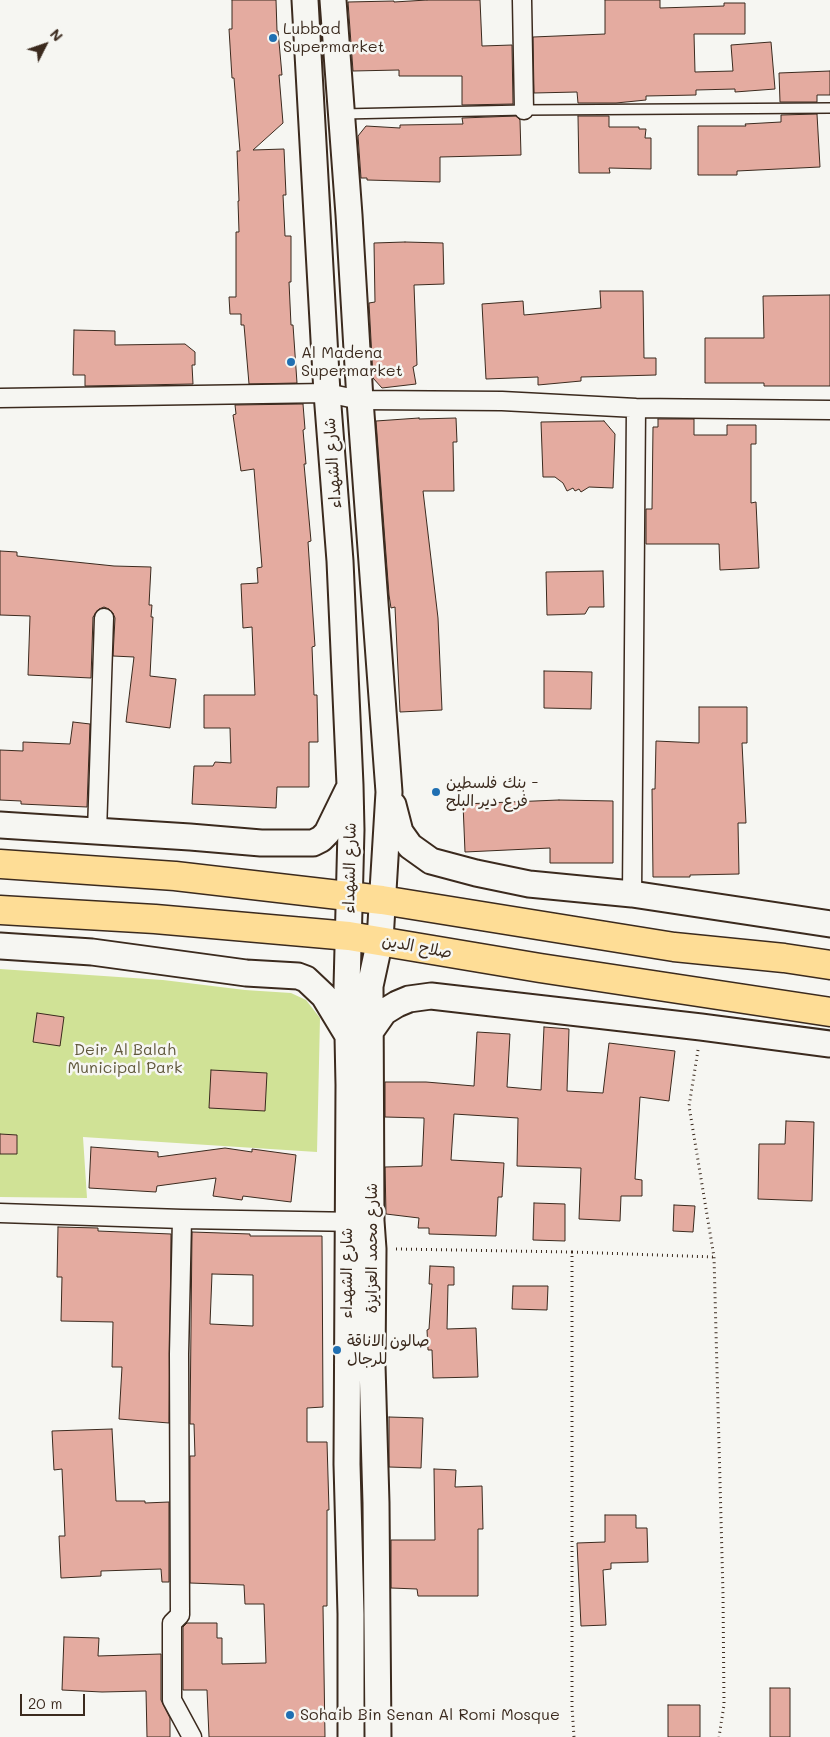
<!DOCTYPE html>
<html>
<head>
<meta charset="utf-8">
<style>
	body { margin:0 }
	#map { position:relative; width:830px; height:1737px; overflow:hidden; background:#f6f6f2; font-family:Mali,sans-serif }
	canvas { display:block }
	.north { position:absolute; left:20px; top:20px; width:50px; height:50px; -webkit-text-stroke:4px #f6f6f2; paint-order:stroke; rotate:49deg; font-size:14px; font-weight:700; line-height:20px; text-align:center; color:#3b2a1e }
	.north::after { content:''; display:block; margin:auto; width:18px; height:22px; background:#3b2a1e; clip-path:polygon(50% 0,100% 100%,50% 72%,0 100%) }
	.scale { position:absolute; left:20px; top:1694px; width:65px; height:22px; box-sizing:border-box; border:2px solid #3b2a1e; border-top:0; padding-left:6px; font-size:15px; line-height:18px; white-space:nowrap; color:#3b2a1e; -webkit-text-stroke:4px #f6f6f2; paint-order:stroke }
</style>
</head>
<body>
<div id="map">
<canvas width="830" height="1737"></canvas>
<div class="north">N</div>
<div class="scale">20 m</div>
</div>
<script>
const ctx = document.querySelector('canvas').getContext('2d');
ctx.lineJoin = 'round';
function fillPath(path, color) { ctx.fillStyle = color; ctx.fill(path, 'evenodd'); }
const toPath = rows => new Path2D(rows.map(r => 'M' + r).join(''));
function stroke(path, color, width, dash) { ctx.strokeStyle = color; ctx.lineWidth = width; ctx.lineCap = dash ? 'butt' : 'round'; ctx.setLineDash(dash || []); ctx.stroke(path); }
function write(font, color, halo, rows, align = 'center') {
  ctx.font = font + ' Mali,"Playpen Sans Arabic",sans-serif'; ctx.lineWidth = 5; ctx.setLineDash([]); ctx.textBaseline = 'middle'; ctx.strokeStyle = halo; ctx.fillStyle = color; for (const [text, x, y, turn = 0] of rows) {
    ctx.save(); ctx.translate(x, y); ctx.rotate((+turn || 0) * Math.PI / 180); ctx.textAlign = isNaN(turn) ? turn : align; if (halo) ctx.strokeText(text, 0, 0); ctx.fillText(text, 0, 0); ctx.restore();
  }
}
const green = toPath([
	[0,969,163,980,245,990,291,993,306,1000,320,1018,317,1152,83,1137,87,1198,0,1197]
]);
const building = toPath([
	[232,0,276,0,277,31,278,31,282,75,279,75,283,123,253,150,284,149,286,195,283,195,285,236,291,236,291,282,289,282,291,325,293,325,297,383,249,384,244,325,241,325,241,314,230,314,229,297,236,297,236,232,239,232,238,201,239,201,237,151,240,151,234,78,232,78,229,29,232,29,232,0],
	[427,0,480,0,482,46,512,45,513,104,462,105,462,76,399,76,399,70,353,71,348,2,394,1,394,2,427,0],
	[605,0,660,0,660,8,724,6,724,3,745,3,745,34,694,34,695,72,733,71,731,45,771,42,775,89,735,92,735,89,696,90,696,95,646,96,646,100,616,103,578,103,577,92,534,93,533,37,605,34,605,0],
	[830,71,830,95,817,95,817,102,780,102,779,73,830,71],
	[817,114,820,167,737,171,737,175,698,175,698,126,746,126,745,124,781,122,781,115,817,114],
	[516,116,520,120,521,155,440,157,440,182,367,180,367,178,361,178,358,136,366,126,400,128,400,125,463,124,462,118,516,116],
	[578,116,609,116,609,127,639,127,639,129,646,129,645,138,651,138,651,169,609,168,610,173,579,173,578,116],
	[405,242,443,243,444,284,414,285,417,365,413,367,416,384,382,388,373,378,369,303,375,302,374,243,405,242],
	[600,291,643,291,644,358,656,358,656,375,581,377,581,381,538,385,538,377,486,379,482,304,523,301,524,315,601,308,600,291],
	[830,295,830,386,764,386,764,383,705,383,705,338,764,338,763,296,830,295],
	[74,330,115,331,115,345,185,344,195,352,195,365,192,365,193,384,85,386,85,375,73,375,74,330],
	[303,404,305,429,303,430,306,464,304,464,311,541,308,542,315,646,312,647,314,695,317,695,318,742,309,742,309,787,277,787,276,808,192,804,194,766,213,766,215,762,231,763,230,728,204,728,204,695,255,695,252,627,243,628,241,584,258,583,257,568,262,567,254,469,241,471,233,415,236,414,235,405,303,404],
	[419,418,419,419,456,418,457,442,453,442,454,491,423,491,438,618,442,710,400,712,395,607,391,608,389,595,376,421,419,418],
	[658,419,694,419,694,435,727,435,727,425,756,425,756,444,751,444,751,503,756,502,759,568,720,570,719,544,646,544,646,509,652,509,653,427,658,427,658,419],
	[604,421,615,434,613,488,589,487,581,492,579,489,575,491,573,488,567,491,563,483,555,477,543,477,541,422,604,421],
	[0,551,17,552,17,556,114,566,151,567,149,605,152,605,151,617,153,617,150,676,176,679,170,728,126,722,134,657,113,656,115,618,113,613,109,609,104,607,99,609,93,617,91,678,28,675,30,616,0,615,0,551],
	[603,571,604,607,589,607,585,614,547,615,546,572,603,571],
	[544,671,592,672,591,709,544,708,544,671],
	[699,707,747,707,747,743,742,743,746,823,738,823,739,874,690,875,690,877,653,877,652,789,655,789,656,741,699,743,699,707],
	[73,722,90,724,87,807,21,804,21,801,0,800,0,750,23,751,23,742,70,744,73,722],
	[559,800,613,801,613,863,550,863,550,848,465,852,463,804,559,800],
	[37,1013,64,1017,60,1046,33,1042,37,1013],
	[544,1027,569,1029,567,1091,603,1093,609,1043,675,1051,669,1101,640,1097,635,1179,642,1180,642,1196,621,1196,620,1221,579,1219,581,1168,517,1166,518,1118,454,1114,451,1160,504,1163,502,1197,498,1197,496,1236,429,1234,429,1228,418,1228,419,1218,386,1214,385,1167,422,1166,424,1122,424,1118,385,1117,385,1082,426,1082,474,1086,477,1032,510,1034,507,1087,541,1090,544,1027],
	[211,1070,267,1073,265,1111,209,1108,211,1070],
	[786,1121,814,1122,812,1201,758,1199,759,1144,785,1144,786,1121],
	[0,1134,17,1135,17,1154,0,1154,0,1134],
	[91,1147,158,1152,158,1157,225,1148,252,1152,252,1149,296,1155,291,1202,243,1196,242,1200,213,1196,216,1178,157,1186,156,1192,89,1188,91,1147],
	[534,1203,565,1204,565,1241,533,1240,534,1203],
	[674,1205,695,1206,693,1232,673,1231,674,1205],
	[58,1227,98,1228,98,1231,171,1234,169,1423,119,1419,122,1367,112,1367,113,1322,61,1321,62,1277,57,1277,58,1227],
	[192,1232,250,1234,250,1236,322,1236,323,1407,307,1408,307,1442,327,1442,329,1510,327,1510,327,1606,323,1606,325,1737,209,1737,207,1690,183,1690,183,1627,187,1623,217,1623,217,1638,222,1638,222,1664,266,1663,264,1604,245,1604,244,1585,190,1583,190,1456,195,1456,194,1424,190,1424,192,1232],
	[212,1274,253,1275,253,1326,210,1324,212,1274],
	[430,1266,454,1267,454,1285,448,1285,447,1329,476,1328,478,1377,433,1378,432,1350,428,1350,427,1330,429,1329,432,1284,429,1284,430,1266],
	[513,1286,548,1286,547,1310,512,1309,513,1286],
	[389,1417,423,1418,421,1468,389,1467,389,1417],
	[112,1429,116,1501,145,1501,145,1503,169,1502,169,1582,162,1582,161,1569,101,1571,101,1576,61,1578,59,1536,65,1536,62,1469,54,1470,52,1431,112,1429],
	[434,1469,456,1470,455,1487,482,1486,483,1529,478,1529,478,1596,418,1596,417,1589,391,1588,391,1540,435,1540,434,1469],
	[605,1515,636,1515,636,1528,647,1528,648,1562,611,1563,611,1569,603,1570,606,1625,581,1626,577,1543,605,1542,605,1515],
	[64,1637,99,1638,98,1656,161,1654,161,1700,170,1718,170,1737,147,1737,146,1691,102,1692,62,1690,64,1637],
	[770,1688,790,1688,790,1737,770,1737,770,1688],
	[668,1705,700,1705,700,1737,668,1737,668,1705]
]);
const path = toPath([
	[698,1050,689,1106,714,1257,723,1594,724,1705,719,1737],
	[396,1249,572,1252,572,1707,574,1737],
	[572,1252,714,1257]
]);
const lane = toPath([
	[343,114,524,110,830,108]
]);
const street = toPath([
	[522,0,524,110],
	[0,398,327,393,360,400,502,401,636,408,830,410],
	[97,832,104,618],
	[632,894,636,408],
	[0,1213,182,1219,358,1222],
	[182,1219,179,1354,180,1615,172,1623,172,1700,192,1737]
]);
const secondary = toPath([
	[305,0,327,393,340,561,350,785,351,830,347,987,349,1085,347,1464,351,1614,351,1737],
	[333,0,349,215,360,400,389,792,380,940,370,986,371,1221,373,1249,372,1365,376,1503,378,1737],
	[393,805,400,832,410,846,431,861,476,873,529,884,632,894,830,924],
	[0,825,190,837,261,843,313,843,321,839,327,833,348,790],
	[0,946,92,952,246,973,298,976,306,979,324,996,347,1034],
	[370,1032,384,1012,397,1004,409,999,431,996,701,1027,830,1044]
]);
const highway = toPath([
	[0,864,175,876,382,900,674,947,784,958,830,965],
	[0,910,155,919,349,936,540,968,830,1012]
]);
const markers = [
	[273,38,5,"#1f6fb2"],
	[291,362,5,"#1f6fb2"],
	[436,792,5,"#1f6fb2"],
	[337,1350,5,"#1f6fb2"],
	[290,1715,5,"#1f6fb2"]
];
const poiNames = [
	["Lubbad",283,29],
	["Supermarket",283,47],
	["Al Madena",301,353],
	["Supermarket",301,371],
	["بنك فلسطين -",446,783],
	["فرع دير البلح",446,801],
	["صالون الاناقة",347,1341],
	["للرجال",347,1359],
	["Sohaib Bin Senan Al Romi Mosque",300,1715]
];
const streetNames = [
	["شارع الشهداء",333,463,-94],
	["شارع الشهداء",350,868,-89],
	["صلاح الدين",417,947,10],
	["شارع محمد العزايزة",372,1248,-90],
	["شارع الشهداء",347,1273,-90]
];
const parkNames = [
	["Deir Al Balah",125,1050],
	["Municipal Park",125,1068]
];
fillPath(green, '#d0e296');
fillPath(building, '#e4aba0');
stroke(building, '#3b2a1e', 1);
stroke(lane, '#3b2a1e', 12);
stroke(street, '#3b2a1e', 21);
stroke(secondary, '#3b2a1e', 29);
stroke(highway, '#3b2a1e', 31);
stroke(path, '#3b2a1e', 3, [1, 4]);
stroke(lane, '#f6f6f2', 9);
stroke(street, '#f6f6f2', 18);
stroke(secondary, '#f6f6f2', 25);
stroke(highway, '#fedd96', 28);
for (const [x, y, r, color] of markers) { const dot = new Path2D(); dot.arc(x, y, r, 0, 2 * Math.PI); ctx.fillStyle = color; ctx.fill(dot); stroke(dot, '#f6f6f2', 2); }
write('16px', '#3b2a1e', '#f6f6f2', poiNames, 'left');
write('16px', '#3b2a1e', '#f6f6f2', streetNames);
write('16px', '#60583c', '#f6f6f2', parkNames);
</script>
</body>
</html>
